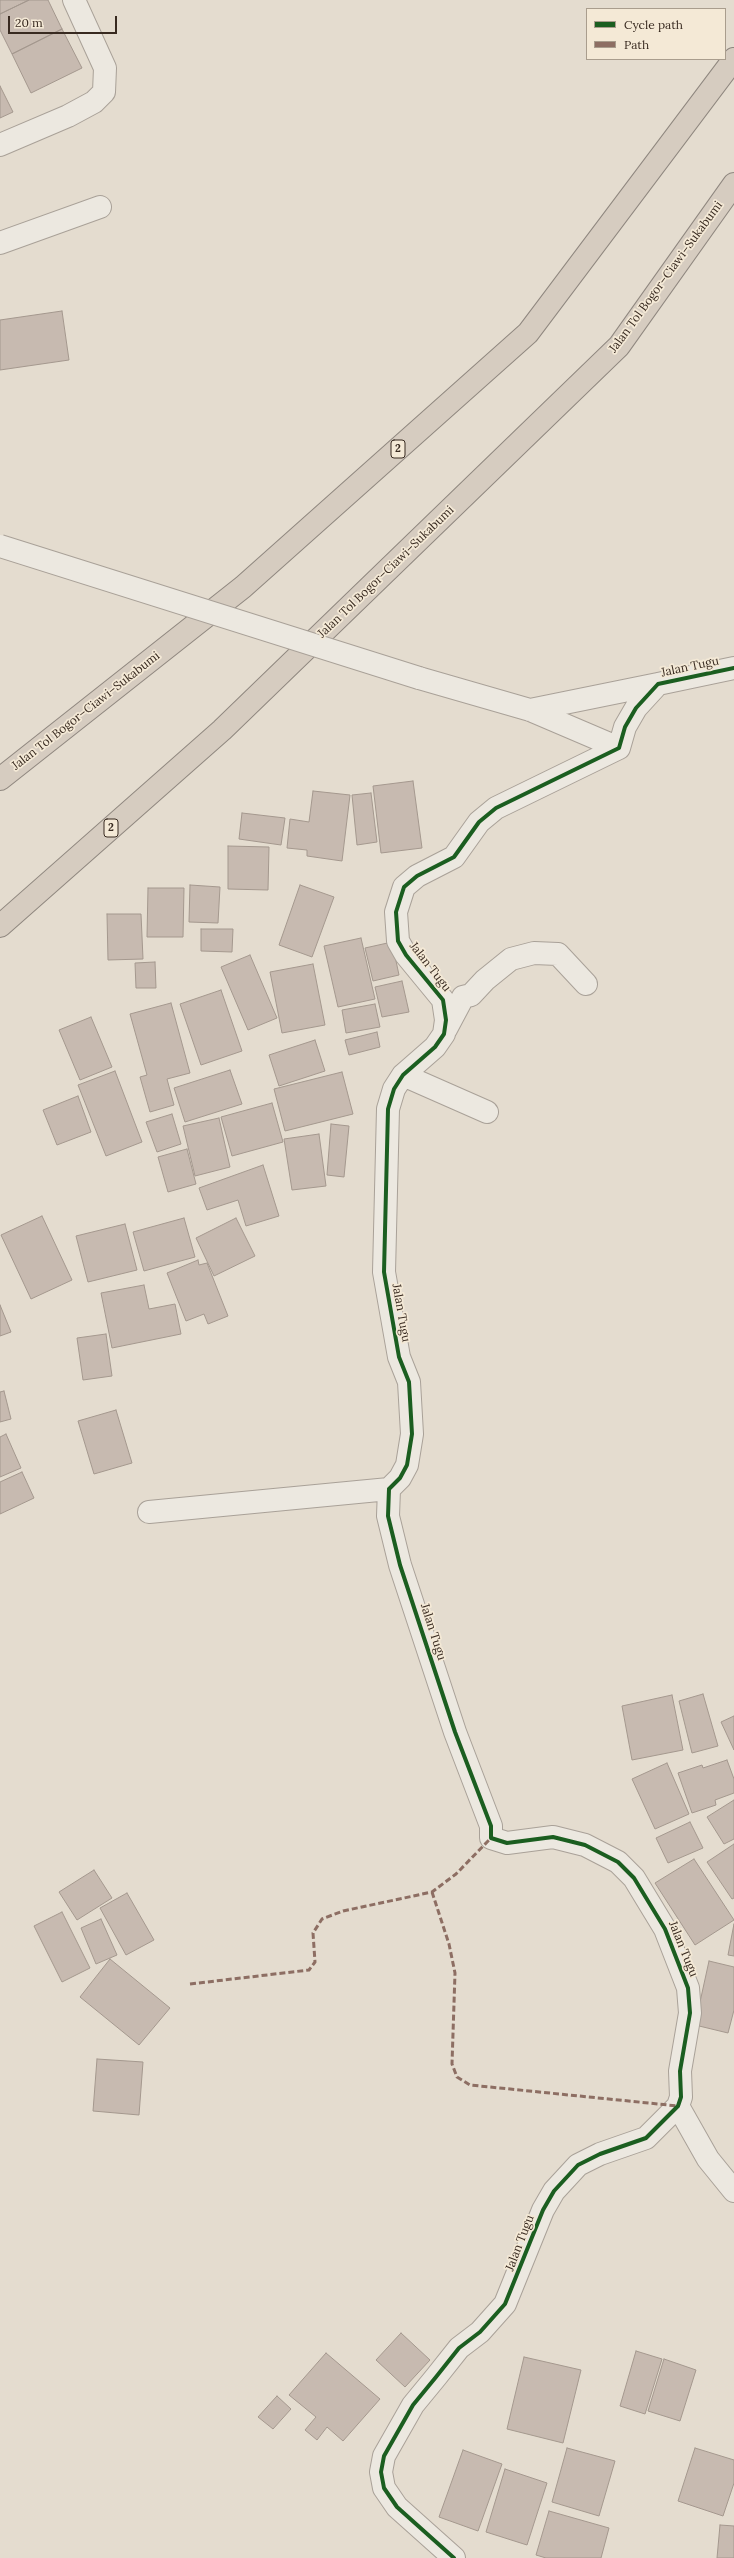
<!DOCTYPE html>
<html>
<head>
<meta charset="utf-8">
<style>
	body { margin:0 }
	#map { position:relative; width:734px; height:2558px; overflow:hidden; background:#e4dccf; font-family:Lora,serif }
	canvas { display:block }
	.legend { position:absolute; left:586px; top:8px; width:140px; height:52px; box-sizing:border-box; background:#f4e9d6; border:1px solid #a99d8d; margin:0; padding:5px 7px; list-style:none; font-size:12px; color:#382a20 }
	.legend li { display:flex; align-items:center; gap:8px; height:20px }
	.legend b { width:20px; border:1px solid #a99d8d }
	.scale { position:absolute; left:8px; top:16px; width:109px; height:18px; box-sizing:border-box; border:2px solid #382a20; border-top:0; padding-left:5px; font-size:12px; line-height:14px; white-space:nowrap; color:#382a20; -webkit-text-stroke:3px #f4e9d6; paint-order:stroke }
</style>
</head>
<body>
<div id="map">
<canvas width="734" height="2558"></canvas>
<ul class="legend">
<li><b style="height:5px;background:#1b5e20"></b>Cycle path</li>
<li><b style="height:5px;background:#8d6e63"></b>Path</li>
</ul>
<div class="scale">20 m</div>
</div>
<script>
const ctx = document.querySelector('canvas').getContext('2d');
ctx.lineJoin = 'round';
function fillPath(path, color) { ctx.fillStyle = color; ctx.fill(path, 'evenodd'); }
const toPath = rows => new Path2D(rows.map(r => 'M' + r).join(''));
function stroke(path, color, width, dash) { ctx.strokeStyle = color; ctx.lineWidth = width; ctx.lineCap = dash ? 'butt' : 'round'; ctx.setLineDash(dash || []); ctx.stroke(path); }
function write(font, color, halo, rows, align = 'center') {
  ctx.font = font + ' Lora,serif'; ctx.lineWidth = 3.5; ctx.setLineDash([]); ctx.textBaseline = 'middle'; ctx.strokeStyle = halo; ctx.fillStyle = color; for (const [text, x, y, turn = 0] of rows) {
    ctx.save(); ctx.translate(x, y); ctx.rotate((+turn || 0) * Math.PI / 180); ctx.textAlign = isNaN(turn) ? turn : align; if (halo) ctx.strokeText(text, 0, 0); ctx.fillText(text, 0, 0); ctx.restore();
  }
}
const building = toPath([
	[0,0,29,0,0,14,0,0],
	[29,0,48,0,62,29,12,54,0,30,0,14,29,0],
	[62,29,82,68,31,93,12,54,62,29],
	[0,86,13,112,0,118,0,86],
	[62,311,69,360,0,370,0,320,62,311],
	[413,781,422,848,381,853,373,786,413,781],
	[313,791,350,795,342,861,307,856,307,850,287,848,290,819,309,822,313,791],
	[371,793,377,842,357,845,352,795,371,793],
	[242,813,285,818,281,845,239,839,242,813],
	[228,846,269,847,268,890,228,889,228,846],
	[190,885,220,887,218,923,189,922,190,885],
	[300,885,334,897,312,957,279,945,300,885],
	[148,888,184,888,183,937,147,937,148,888],
	[107,914,141,914,143,959,108,960,107,914],
	[201,929,233,929,232,952,201,951,201,929],
	[361,938,375,999,338,1007,324,946,361,938],
	[392,942,399,975,373,981,365,948,392,942],
	[250,955,277,1018,248,1030,221,967,250,955],
	[155,962,156,988,136,988,135,963,155,962],
	[313,964,325,1025,282,1033,270,972,313,964],
	[402,981,409,1012,382,1017,375,987,402,981],
	[221,990,242,1051,201,1065,180,1004,221,990],
	[171,1003,190,1073,167,1079,174,1105,150,1112,140,1077,147,1075,130,1014,171,1003],
	[375,1004,380,1027,346,1033,342,1010,375,1004],
	[91,1017,112,1067,80,1080,59,1030,91,1017],
	[377,1032,380,1047,349,1055,345,1040,377,1032],
	[315,1040,325,1071,279,1086,269,1055,315,1040],
	[230,1070,242,1104,185,1122,174,1088,230,1070],
	[115,1071,142,1142,106,1156,78,1085,115,1071],
	[342,1072,353,1114,285,1131,274,1089,342,1072],
	[78,1096,91,1132,57,1145,43,1110,78,1096],
	[272,1103,283,1142,232,1156,221,1117,272,1103],
	[172,1114,181,1144,157,1152,146,1122,172,1114],
	[219,1118,230,1167,195,1176,183,1126,219,1118],
	[331,1124,349,1126,344,1177,327,1175,331,1124],
	[319,1134,326,1186,292,1190,284,1139,319,1134],
	[187,1149,196,1184,168,1192,158,1157,187,1149],
	[263,1165,279,1216,246,1226,238,1200,207,1210,199,1188,263,1165],
	[42,1216,72,1280,31,1299,1,1235,42,1216],
	[184,1218,195,1257,144,1271,133,1232,184,1218],
	[236,1218,255,1256,214,1276,196,1238,236,1218],
	[125,1224,137,1270,88,1282,76,1236,125,1224],
	[198,1260,199,1265,207,1263,228,1316,208,1324,204,1314,186,1321,167,1273,198,1260],
	[144,1285,149,1309,175,1304,181,1334,112,1348,101,1293,144,1285],
	[0,1305,11,1332,0,1336,0,1305],
	[106,1334,112,1376,83,1380,77,1338,106,1334],
	[4,1391,11,1419,0,1422,0,1392,4,1391],
	[116,1410,132,1463,94,1474,78,1421,116,1410],
	[6,1434,21,1468,0,1477,0,1437,6,1434],
	[22,1472,34,1498,0,1514,0,1482,22,1472],
	[703,1694,718,1746,692,1753,679,1701,703,1694],
	[672,1695,683,1750,632,1760,622,1706,672,1695],
	[734,1716,734,1750,721,1722,734,1716],
	[727,1760,734,1779,734,1793,715,1800,716,1805,692,1813,678,1773,702,1765,703,1768,727,1760],
	[667,1763,689,1814,655,1829,632,1779,667,1763],
	[734,1800,734,1839,724,1844,707,1817,734,1800],
	[690,1822,703,1848,668,1863,656,1838,690,1822],
	[734,1844,734,1898,732,1899,707,1862,734,1844],
	[694,1859,734,1920,695,1945,655,1883,694,1859],
	[94,1870,112,1898,77,1920,59,1892,94,1870],
	[127,1893,154,1940,126,1955,100,1908,127,1893],
	[62,1912,90,1968,62,1982,34,1926,62,1912],
	[101,1919,117,1955,96,1964,81,1928,101,1919],
	[734,1924,734,1956,728,1955,734,1924],
	[110,1959,170,2008,139,2045,80,1997,110,1959],
	[709,1961,734,1967,734,2010,728,2033,695,2025,709,1961],
	[97,2059,143,2062,139,2115,93,2111,97,2059],
	[401,2333,430,2360,405,2387,376,2360,401,2333],
	[636,2351,662,2359,645,2414,620,2406,636,2351],
	[326,2353,380,2399,343,2441,327,2427,317,2440,305,2430,316,2417,289,2395,326,2353],
	[524,2357,581,2370,563,2443,507,2429,524,2357],
	[664,2359,696,2370,680,2421,648,2411,664,2359],
	[277,2396,291,2409,273,2429,258,2417,277,2396],
	[567,2448,615,2461,599,2516,552,2502,567,2448],
	[695,2448,734,2460,734,2483,723,2516,678,2501,695,2448],
	[463,2450,502,2464,478,2531,439,2517,463,2450],
	[505,2469,547,2483,527,2545,486,2532,505,2469],
	[549,2511,609,2528,601,2558,546,2558,536,2555,549,2511],
	[720,2525,734,2526,734,2558,717,2558,720,2525]
]);
const minor = toPath([
	[0,145,68,116,94,102,104,92,105,68,74,0],
	[0,243,100,207],
	[419,678,530,710,619,748],
	[530,710,658,684],
	[446,1029,463,997,471,995,485,980,511,959,534,953,558,954,586,984],
	[403,1075,487,1112],
	[149,1512,389,1489],
	[678,2106,708,2159,734,2191],
	[454,2558,397,2507,384,2488,381,2472,384,2456,413,2405,436,2377,459,2348,480,2332,505,2304,543,2210,554,2191,578,2165,600,2154,646,2138,678,2106,681,2097,680,2071,690,2013,688,1988,665,1929,634,1878,618,1862,585,1845,553,1837,507,1843,491,1838,491,1826,455,1732,400,1565,388,1516,389,1489,400,1478,407,1465,412,1434,409,1382,399,1357,384,1272,388,1109,394,1089,403,1075,435,1047,444,1034,446,1020,443,1000,406,955,398,941,396,912,404,887,417,876,454,857,479,822,496,808,619,748,625,727,636,708,658,684,734,668]
]);
const highway = toPath([
	[0,779,243,587,528,333,734,59],
	[0,926,222,730,619,346,734,184]
]);
const minorBridge = toPath([
	[0,546,419,678]
]);
const quiet = toPath([
	[432,1892,449,1944,455,1973,452,2064,457,2077,470,2085,678,2106],
	[190,1984,309,1970,315,1962,313,1933,322,1919,343,1911,432,1892,456,1874,491,1838]
]);
const cycleway = toPath([
	[454,2558,397,2507,384,2488,381,2472,384,2456,413,2405,436,2377,459,2348,480,2332,505,2304,543,2210,554,2191,578,2165,600,2154,646,2138,678,2106,681,2097,680,2071,690,2013,688,1988,665,1929,634,1878,618,1862,585,1845,553,1837,507,1843,491,1838,491,1826,455,1732,400,1565,388,1516,389,1489,400,1478,407,1465,412,1434,409,1382,399,1357,384,1272,388,1109,394,1089,403,1075,435,1047,444,1034,446,1020,443,1000,406,955,398,941,396,912,404,887,417,876,454,857,479,822,496,808,619,748,625,727,636,708,658,684,734,668]
]);
const shields = [
	[398,449,14],
	[111,828,14]
];
const shieldNames = [
	["2",398,449],
	["2",111,828]
];
const streetNames = [
	["Jalan Tol Bogor–Ciawi–Sukabumi",666,277,-54],
	["Jalan Tol Bogor–Ciawi–Sukabumi",386,572,-44],
	["Jalan Tugu",690,667,-12],
	["Jalan Tol Bogor–Ciawi–Sukabumi",86,711,-38],
	["Jalan Tugu",430,967,52],
	["Jalan Tugu",401,1313,80],
	["Jalan Tugu",433,1632,72],
	["Jalan Tugu",683,1949,68],
	["Jalan Tugu",520,2243,-69]
];
fillPath(building, '#c7bab0');
stroke(building, '#a4988e', 1);
stroke(minor, '#a9a198', 24);
stroke(highway, '#8f877f', 24);
stroke(minor, '#ece8e0', 22);
stroke(highway, '#d6ccc0', 22);
stroke(minorBridge, '#a9a198', 24, []);
stroke(minorBridge, '#ece8e0', 22);
stroke(quiet, '#8d6e63', 3, [6, 3]);
stroke(cycleway, '#1b5e20', 4);
for (const [x, y, w] of shields) { const box = new Path2D(); box.roundRect(x - w / 2, y - 9, w, 18, 3); ctx.fillStyle = '#f4e9d6'; ctx.fill(box); stroke(box, '#382a20', 1); }
write('bold 11px', '#382a20', null, shieldNames);
write('12px', '#382a20', '#f4e9d6', streetNames);
</script>
</body>
</html>
